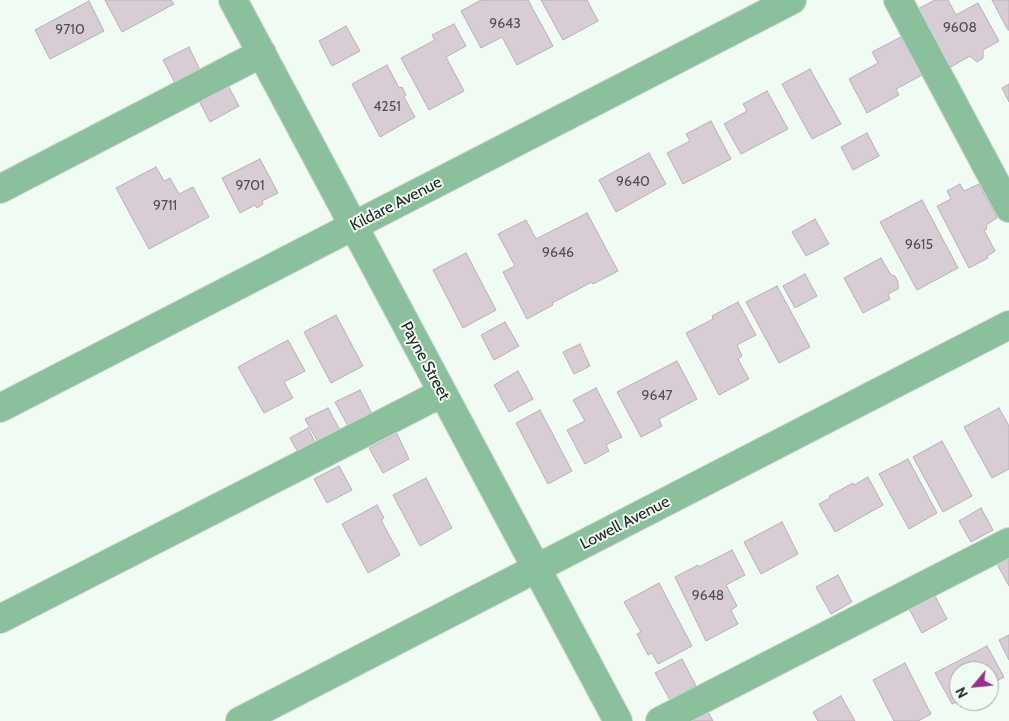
<!DOCTYPE html>
<html>
<head>
<meta charset="utf-8">
<style>
	body { margin:0 }
	#map { position:relative; width:1009px; height:721px; overflow:hidden; background:#effbf3; font-family:Cabin,sans-serif }
	canvas { display:block }
	.north { position:absolute; left:949px; top:661px; width:50px; height:50px; box-sizing:border-box; background:#effbf3; border:1px solid #9da6a0; border-radius:50%; rotate:242deg; font-size:14px; font-weight:700; line-height:20px; text-align:center; color:#232724 }
	.north::after { content:''; display:block; margin:auto; width:18px; height:22px; background:#9a2e8f; clip-path:polygon(50% 0,100% 100%,50% 72%,0 100%) }
</style>
</head>
<body>
<div id="map">
<canvas width="1009" height="721"></canvas>
<div class="north">N</div>
</div>
<script>
const ctx = document.querySelector('canvas').getContext('2d');
ctx.lineJoin = 'round';
function fillPath(path, color) { ctx.fillStyle = color; ctx.fill(path, 'evenodd'); }
const toPath = rows => new Path2D(rows.map(r => 'M' + r).join(''));
function stroke(path, color, width, dash) { ctx.strokeStyle = color; ctx.lineWidth = width; ctx.lineCap = dash ? 'butt' : 'round'; ctx.setLineDash(dash || []); ctx.stroke(path); }
function write(font, color, halo, rows, align = 'center') {
  ctx.font = font + ' Cabin,sans-serif'; ctx.lineWidth = 4; ctx.setLineDash([]); ctx.textBaseline = 'middle'; ctx.strokeStyle = halo; ctx.fillStyle = color; for (const [text, x, y, turn = 0] of rows) {
    ctx.save(); ctx.translate(x, y); ctx.rotate((+turn || 0) * Math.PI / 180); ctx.textAlign = isNaN(turn) ? turn : align; if (halo) ctx.strokeText(text, 0, 0); ctx.fillText(text, 0, 0); ctx.restore();
  }
}
const building = toPath([
	[105,0,171,0,174,4,122,32,105,0],
	[481,0,528,0,553,46,517,65,502,37,481,48,461,11,481,0],
	[541,0,587,0,598,21,563,40,541,0],
	[935,0,948,0,956,15,978,3,999,41,983,50,983,58,977,62,970,56,949,68,918,9,935,0],
	[992,0,1009,0,1009,30,1008,30,992,0],
	[89,1,104,31,50,59,35,30,89,1],
	[454,24,466,46,446,57,464,91,429,110,401,58,435,40,432,35,454,24],
	[346,26,360,51,332,66,319,41,346,26],
	[901,37,922,75,896,89,899,95,867,113,849,79,878,63,872,52,901,37],
	[189,47,200,70,175,83,163,60,189,47],
	[387,65,399,88,402,87,406,95,404,97,415,117,380,137,352,84,387,65],
	[810,69,841,124,812,139,782,84,810,69],
	[227,84,239,106,210,122,198,99,227,84],
	[1009,84,1009,102,1002,88,1009,84],
	[767,91,788,129,741,154,724,124,747,111,743,104,767,91],
	[711,121,731,159,683,184,667,153,690,141,686,134,711,121],
	[867,133,879,156,853,170,841,147,867,133],
	[649,153,666,184,616,212,599,180,649,153],
	[260,159,278,193,262,201,263,204,257,208,255,205,240,213,222,178,260,159],
	[156,167,164,181,170,178,179,194,193,187,209,217,149,249,116,188,156,167],
	[960,184,964,191,979,184,997,218,986,225,987,229,984,230,995,251,987,256,988,258,969,268,937,206,951,199,947,191,960,184],
	[922,200,958,268,917,290,880,222,922,200],
	[587,213,618,271,593,284,592,282,552,303,553,305,527,319,503,272,515,266,498,234,526,220,536,239,587,213],
	[815,219,829,244,806,256,792,232,815,219],
	[466,253,496,310,463,328,433,270,466,253],
	[881,258,891,275,895,276,898,282,898,289,888,294,890,299,863,313,844,278,881,258],
	[805,274,817,296,795,308,783,286,805,274],
	[777,286,810,347,779,363,746,302,777,286],
	[738,302,756,335,737,345,742,356,738,359,749,379,719,395,686,333,713,319,712,316,738,302],
	[336,315,363,366,331,383,304,332,336,315],
	[505,322,519,346,494,360,481,335,505,322],
	[288,340,305,371,284,382,293,398,264,413,238,367,288,340],
	[580,344,590,366,574,374,563,352,580,344],
	[677,361,697,399,659,419,662,426,641,437,617,392,677,361],
	[518,371,533,399,509,412,494,385,518,371],
	[596,388,622,437,606,445,609,451,585,464,567,430,585,421,573,400,596,388],
	[360,390,372,414,348,426,335,402,360,390],
	[328,408,341,432,319,444,305,419,328,408],
	[999,408,1009,426,1009,469,992,478,964,427,999,408],
	[540,410,572,471,548,484,516,423,540,410],
	[308,428,316,444,299,454,290,438,308,428],
	[397,434,409,459,383,473,369,448,397,434],
	[942,441,972,496,943,512,913,457,942,441],
	[908,459,937,513,909,529,879,474,908,459],
	[339,466,352,490,327,503,314,479,339,466],
	[868,477,883,505,835,532,819,504,830,498,829,496,853,483,854,485,868,477],
	[426,478,452,528,420,546,393,495,426,478],
	[377,505,384,518,381,520,400,555,368,573,342,524,377,505],
	[981,508,993,530,971,542,959,521,981,508],
	[782,522,798,554,761,574,744,542,782,522],
	[732,550,745,575,726,585,737,606,731,610,738,624,706,641,675,577,698,565,699,567,732,550],
	[1009,556,1009,586,996,562,1009,556],
	[838,575,852,602,831,614,816,587,838,575],
	[659,583,692,646,658,664,652,653,648,655,637,634,641,632,624,602,659,583],
	[934,594,947,619,922,633,908,607,934,594],
	[1009,635,1009,660,999,640,1009,635],
	[987,646,1004,677,989,685,989,671,959,671,959,701,952,704,935,673,987,646],
	[682,659,696,686,670,700,655,673,682,659],
	[905,663,931,714,918,721,894,721,873,680,905,663],
	[841,696,855,721,818,721,813,712,841,696],
	[707,710,713,721,688,721,707,710]
]);
const minor = toPath([
	[233,0,618,721],
	[898,0,1009,208],
	[0,189,262,53],
	[0,408,792,0],
	[0,619,442,393],
	[240,721,1009,325],
	[660,721,1009,542]
]);
const numberNames = [
	["9643",505,24],
	["9608",960,28],
	["9710",70,30],
	["4251",387,107],
	["9640",633,182],
	["9701",250,186],
	["9711",165,206],
	["9615",919,245],
	["9646",558,253],
	["9647",657,396],
	["9648",708,596]
];
const streetNames = [
	["Kildare Avenue",396,204,-27],
	["Payne Street",425,361,62],
	["Lowell Avenue",625,523,-27]
];
fillPath(building, '#d8cdd5');
stroke(building, '#b9aeb7', 1);
stroke(minor, '#cad5ce', 30);
stroke(minor, '#8ac09c', 28);
write('14px', '#505050', null, numberNames);
write('16px', '#232724', '#effbf3', streetNames);
</script>
</body>
</html>
